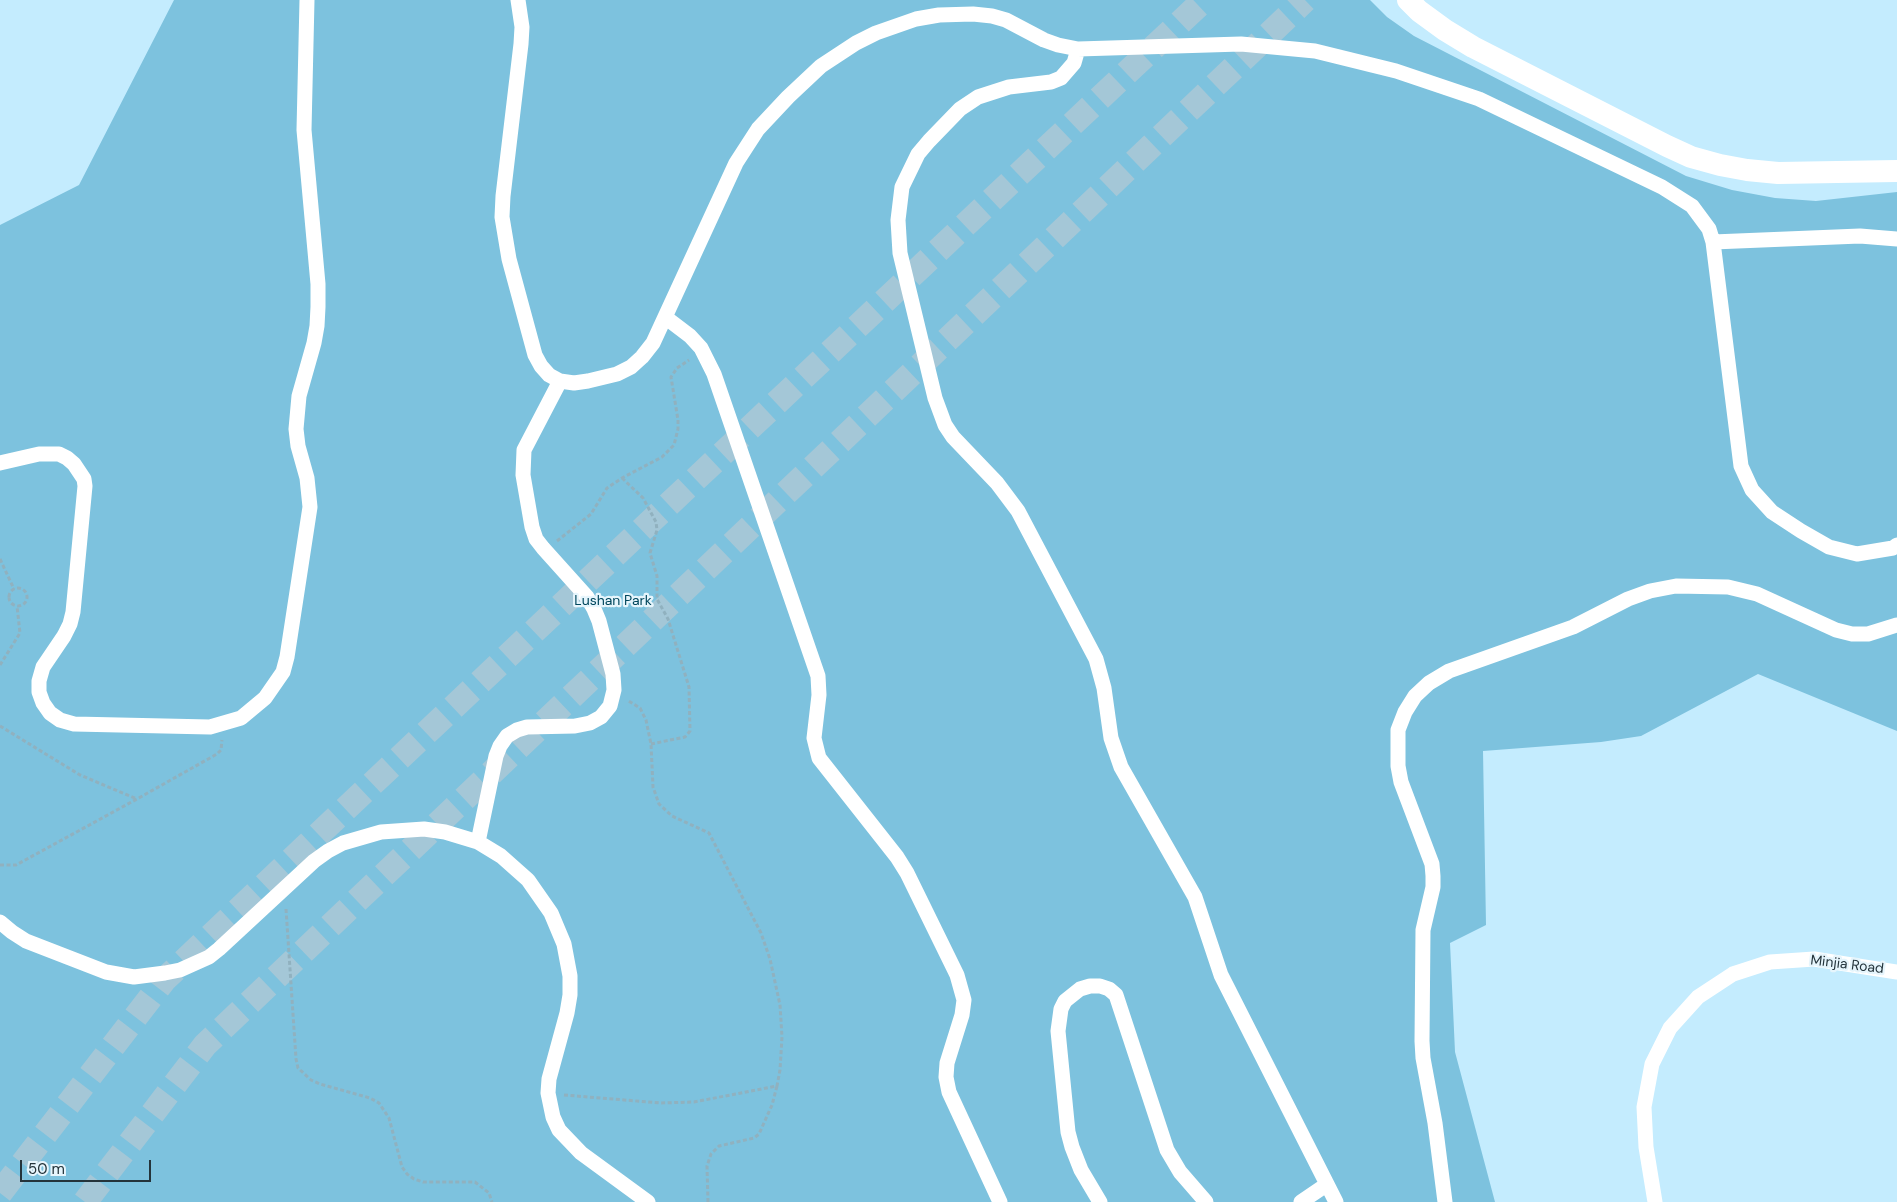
<!DOCTYPE html>
<html>
<head>
<meta charset="utf-8">
<style>
	body { margin:0 }
	#map { position:relative; width:1897px; height:1202px; overflow:hidden; background:#c4ecfe; font-family:"DM Sans",sans-serif }
	canvas { display:block }
	.scale { position:absolute; left:20px; top:1160px; width:131px; height:22px; box-sizing:border-box; border:2px solid #24343b; border-top:0; padding-left:6px; font-size:15px; line-height:18px; white-space:nowrap; color:#24343b; -webkit-text-stroke:4px #e6f5fc; paint-order:stroke }
</style>
</head>
<body>
<div id="map">
<canvas width="1897" height="1202"></canvas>
<div class="scale">50 m</div>
</div>
<script>
const ctx = document.querySelector('canvas').getContext('2d');
ctx.lineJoin = 'round';
function fillPath(path, color) { ctx.fillStyle = color; ctx.fill(path, 'evenodd'); }
const toPath = rows => new Path2D(rows.map(r => 'M' + r).join(''));
function stroke(path, color, width, dash) { ctx.strokeStyle = color; ctx.lineWidth = width; ctx.lineCap = dash ? 'butt' : 'round'; ctx.setLineDash(dash || []); ctx.stroke(path); }
function write(font, color, halo, rows, align = 'center') {
  ctx.font = font + ' "DM Sans",sans-serif'; ctx.lineWidth = 4.5; ctx.setLineDash([]); ctx.textBaseline = 'middle'; ctx.strokeStyle = halo; ctx.fillStyle = color; for (const [text, x, y, turn = 0] of rows) {
    ctx.save(); ctx.translate(x, y); ctx.rotate((+turn || 0) * Math.PI / 180); ctx.textAlign = isNaN(turn) ? turn : align; if (halo) ctx.strokeText(text, 0, 0); ctx.fillText(text, 0, 0); ctx.restore();
  }
}
const green = toPath([
	[174,0,1370,0,1387,17,1414,36,1686,176,1732,190,1775,198,1816,201,1897,192,1897,731,1758,674,1641,736,1601,742,1483,751,1486,925,1450,943,1455,1052,1495,1202,0,1202,0,225,79,185]
]);
const primaryTunnel = toPath([
	[0,1193,164,980,1204,0],
	[85,1202,205,1045,1305,0]
]);
const path = toPath([
	[622,478,643,498,656,522,657,530,650,553,657,576,657,599,668,619,689,687,690,731,685,737,651,744],
	[557,541,591,514,607,488,622,478,662,457,674,445,678,429,678,420,671,377,677,368,689,360],
	[0,559,14,589],
	'9 597a9 9 0 1 1 18 0a9 9 0 1 1-18 0Z',
	[0,665,20,633,17,606],
	[0,726,80,775,137,799],
	[0,865,16,865,137,799,217,754,221,750,222,740],
	[286,909,296,1059,298,1068,311,1080,320,1084,370,1098,379,1103,389,1118,402,1167,407,1174,414,1179,423,1182,475,1182,489,1193,492,1202],
	[564,1095,661,1103,694,1102,777,1086,780,1070,782,1037,780,1005,770,959,761,933,709,833,672,816,659,804,653,787,651,744,646,720,640,708,627,700],
	[708,1202,707,1166,711,1154,719,1146,754,1138,759,1134,772,1105,777,1086]
]);
const street = toPath([
	[518,0,522,27,521,44,503,196,502,217,509,259,535,355,541,366,549,375,560,381,574,383,588,381,617,374,631,367,642,357,653,343,736,163,758,129,788,97,821,66,856,43,876,33,916,19,939,15,973,14,992,16,1006,20,1044,40,1058,45,1078,49,1241,44,1315,51,1396,71,1479,99,1662,187,1692,206,1709,229,1713,242,1741,466,1752,490,1772,512,1801,531,1829,547,1857,554,1893,548,1897,545],
	[1078,49,1074,63,1061,78,1051,82,1009,87,978,97,960,109,929,141,918,154,902,187,898,220,900,253,935,398,945,425,953,437,997,483,1018,511,1096,659,1104,688,1111,738,1121,767,1195,897,1221,975,1336,1202],
	[1713,242,1860,236,1897,239],
	[665,317,690,336,701,348,714,374,818,676,819,695,814,738,819,758,897,857,907,873,957,975,964,1000,962,1015,947,1063,946,1077,949,1092,1000,1202],
	[0,463,39,454,59,454,67,458,74,464,84,479,85,486,73,612,70,624,64,636,43,667,39,681,39,692,43,703,50,713,60,720,74,724,210,727,241,718,265,698,283,672,287,657,310,507,307,478,298,446,296,429,299,396,314,343,317,326,318,307,318,284,304,130,307,0],
	[478,842,496,756,500,746,507,736,517,730,527,727,575,726,590,723,601,717,610,706,614,690,613,674,599,621,594,609,587,597,543,548,536,539,532,527,523,475,524,450,560,381],
	[0,922,12,932,26,941,106,972,134,977,165,973,180,970,209,957,219,949,314,861,328,851,343,843,381,832,424,829,445,832,478,842,501,856,528,880,551,913,564,944,570,976,570,995,567,1013,549,1079,548,1093,553,1117,559,1130,581,1153,648,1202],
	[1100,1202,1081,1170,1072,1147,1068,1132,1058,1031,1061,1009,1065,1001,1080,989,1090,986,1100,986,1109,989,1116,995,1167,1150,1180,1172,1206,1202],
	[1301,1202,1326,1185],
	[1445,1202,1435,1123,1423,1058,1422,1041,1423,930,1433,887,1433,876,1432,864,1401,782,1398,766,1398,730,1405,712,1415,696,1429,683,1449,671,1573,627,1628,599,1650,591,1676,586,1728,587,1757,594,1836,630,1852,634,1868,634,1897,625],
	[1655,1202,1646,1147,1644,1107,1652,1064,1670,1028,1698,997,1733,974,1770,962,1814,959,1897,972]
]);
const secondary = toPath([
	[1408,0,1419,11,1445,30,1473,47,1667,146,1691,157,1720,165,1747,170,1778,173,1897,171]
]);
const parkNames = [
	["Lushan Park",613,601]
];
const streetNames = [
	["Minjia Road",1847,965,7]
];
fillPath(green, '#7dc2de');
stroke(primaryTunnel, '#a4c7d7', 25, [25, 12]);
stroke(path, '#90b1bf', 3, [4, 2.5]);
stroke(street, '#fff', 15);
stroke(secondary, '#fff', 22);
write('14px', '#00475d', '#e6f5fc', parkNames);
write('14px', '#24343b', '#e6f5fc', streetNames);
</script>
</body>
</html>
